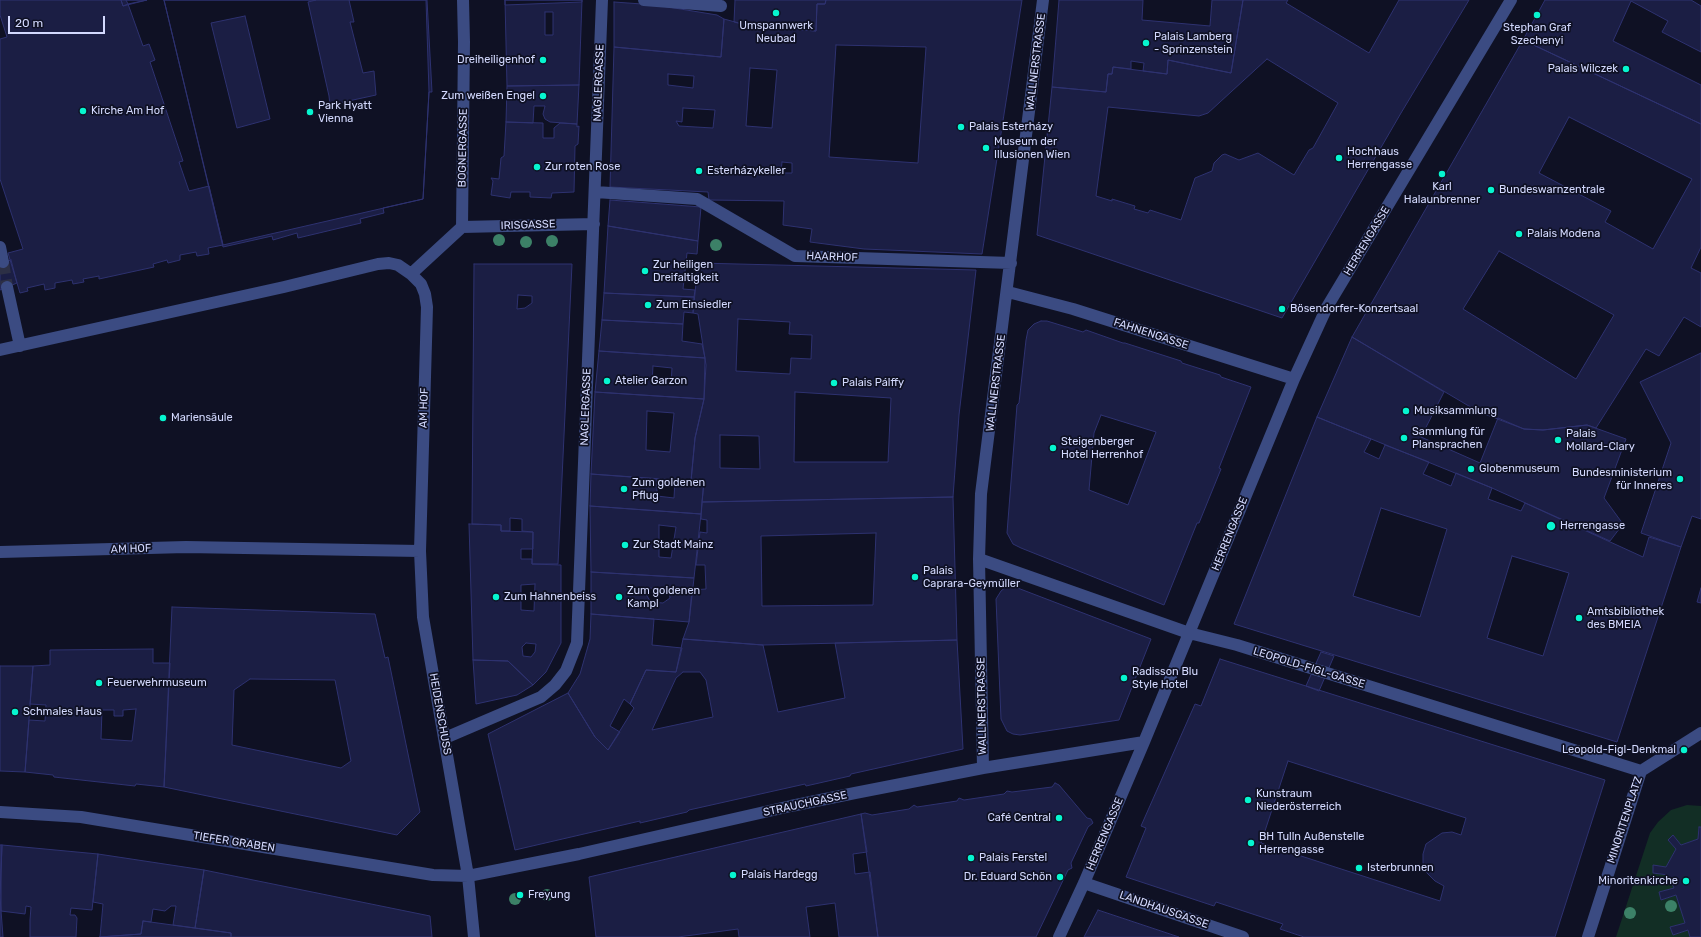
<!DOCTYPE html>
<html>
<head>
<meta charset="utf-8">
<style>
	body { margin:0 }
	#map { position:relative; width:1701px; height:937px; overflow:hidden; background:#0f1124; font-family:Rubik,sans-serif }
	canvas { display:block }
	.scale { position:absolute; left:8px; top:16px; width:97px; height:18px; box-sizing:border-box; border:2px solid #d3d9fe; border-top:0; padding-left:5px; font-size:12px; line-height:14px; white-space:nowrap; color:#d3d9fe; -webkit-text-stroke:3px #0f1124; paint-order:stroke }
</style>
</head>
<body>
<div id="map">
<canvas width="1701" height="937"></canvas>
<div class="scale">20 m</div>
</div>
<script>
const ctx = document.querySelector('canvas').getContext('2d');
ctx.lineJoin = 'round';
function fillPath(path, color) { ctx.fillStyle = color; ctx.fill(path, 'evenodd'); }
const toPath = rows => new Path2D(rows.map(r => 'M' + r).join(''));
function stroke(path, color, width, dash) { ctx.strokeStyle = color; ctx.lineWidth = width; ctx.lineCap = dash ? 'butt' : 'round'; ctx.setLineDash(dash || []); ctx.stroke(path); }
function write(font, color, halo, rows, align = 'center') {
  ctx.font = font + ' Rubik,sans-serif'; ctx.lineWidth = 3.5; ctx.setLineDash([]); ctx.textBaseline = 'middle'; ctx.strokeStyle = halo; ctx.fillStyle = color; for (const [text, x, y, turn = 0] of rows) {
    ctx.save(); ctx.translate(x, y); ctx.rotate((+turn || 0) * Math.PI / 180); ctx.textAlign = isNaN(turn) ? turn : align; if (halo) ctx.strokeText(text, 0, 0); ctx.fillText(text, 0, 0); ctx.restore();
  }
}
const green = toPath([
	[1687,805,1701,806,1701,827,1699,827,1698,839,1681,845,1673,835,1668,840,1676,849,1666,867,1654,866,1653,873,1668,875,1674,888,1659,892,1661,900,1676,895,1685,923,1670,927,1673,935,1688,930,1690,937,1616,937,1650,833,1658,822,1671,810]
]);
const building = toPath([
	[0,0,121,0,123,6,128,4,143,46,149,44,155,60,150,62,183,161,179,162,189,191,209,186,223,245,208,248,209,254,197,256,196,252,180,255,180,260,168,263,167,260,153,264,154,267,99,279,99,276,83,279,84,282,73,284,72,280,55,283,55,288,45,290,44,284,27,288,28,291,20,293,8,253,23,249,0,179,0,39,7,37,0,15,0,0],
	[121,0,147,0,123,6,121,0],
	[126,0,147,0,128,4,126,0],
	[164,0,316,0,308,2,329,96,330,105,376,95,374,71,363,73,350,22,354,22,349,0,427,0,432,92,429,92,423,199,383,208,384,213,360,219,361,223,298,238,297,233,273,240,272,236,223,247,164,0],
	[245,16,270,119,237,128,211,23,245,16],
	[164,0,426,0,429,92,423,199,223,245,164,0],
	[505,0,582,0,579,85,507,86,505,0],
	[545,12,553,12,553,35,545,35,545,12],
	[505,0,582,0,582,2,505,5,505,0],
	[735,0,826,0,825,4,817,4,816,31,750,26,734,22,735,0],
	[826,0,1022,0,982,254,864,249,810,242,812,229,783,225,784,201,709,200,708,192,610,187,614,47,721,57,724,19,750,26,816,31,817,4,825,4,826,0],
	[836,45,926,47,918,163,829,157,836,45],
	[750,68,777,70,772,128,746,126,750,68],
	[668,74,694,76,693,88,668,85,668,74],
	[683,108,715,110,713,128,679,126,676,121,682,122,683,108],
	[782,162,792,163,792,173,781,173,782,162],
	[1059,0,1143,0,1142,20,1210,26,1212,0,1243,0,1231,73,1168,60,1167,74,1143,71,1144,63,1131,61,1131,69,1113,67,1112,74,1108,74,1106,92,1052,87,1059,0],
	[1243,0,1288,0,1286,3,1369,53,1399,0,1469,0,1401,113,1282,318,1037,235,1052,87,1106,92,1108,74,1112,74,1113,67,1167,74,1168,60,1231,73,1243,0],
	[1267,59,1338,103,1313,148,1309,150,1294,175,1258,153,1239,160,1225,154,1222,155,1214,163,1212,171,1195,178,1181,220,1150,210,1148,213,1134,209,1135,206,1112,199,1112,201,1096,196,1108,107,1199,116,1208,113,1267,59],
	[1545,0,1691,0,1701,6,1701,52,1662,32,1668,21,1631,1,1613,41,1701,85,1701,124,1523,40,1545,0],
	[614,2,656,5,717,15,724,19,721,57,614,47,614,2],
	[1523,40,1701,124,1701,247,1691,268,1701,273,1701,327,1684,317,1659,356,1646,349,1596,428,1587,425,1543,430,1524,429,1479,412,1352,337,1523,40],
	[1569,117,1692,179,1653,249,1605,222,1611,211,1539,173,1569,117],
	[1499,251,1614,315,1576,379,1463,309,1499,251],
	[579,85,577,124,550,122,545,119,543,114,545,106,534,106,533,123,506,122,507,86,579,85],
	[506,122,543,123,543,138,554,138,554,128,560,123,577,124,577,127,579,126,578,144,575,146,574,192,552,193,551,198,530,197,530,192,511,192,510,198,491,195,493,181,491,178,499,179,501,158,504,156,506,122],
	[610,200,701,207,698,241,608,226,610,200],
	[608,226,698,241,697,254,687,253,683,289,695,290,694,297,604,293,608,226],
	[11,260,17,283,0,290,0,263,11,260],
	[698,263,976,270,959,415,953,497,702,502,704,481,691,481,695,438,704,399,706,365,698,314,693,313,698,263],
	[738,319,790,322,789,334,812,335,811,359,791,358,790,374,736,371,738,319],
	[795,392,891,398,888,462,794,462,795,392],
	[720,435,759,436,760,469,720,468,720,435],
	[474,264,572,264,558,564,532,564,533,532,522,531,522,519,510,518,510,531,501,531,501,525,472,524,474,264],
	[518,295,532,296,532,303,525,308,517,309,518,295],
	[604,293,694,297,693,313,684,312,683,324,602,320,604,293],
	[602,320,683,324,682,341,702,344,705,358,599,351,602,320],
	[1041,321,1047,321,1083,332,1086,330,1123,343,1125,343,1181,361,1182,363,1220,375,1221,377,1251,387,1219,468,1221,469,1199,523,1197,523,1164,605,1021,548,1013,544,1007,533,1017,405,1019,403,1026,340,1028,330,1034,324,1041,321],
	[1101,415,1156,432,1128,505,1089,490,1094,433,1101,415],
	[1352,337,1444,392,1421,437,1480,463,1498,418,1524,429,1543,430,1587,425,1626,439,1604,498,1623,524,1610,541,1492,488,1317,417,1352,337],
	[599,351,705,358,704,399,595,392,599,351],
	[653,366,672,368,671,384,652,383,653,366],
	[1701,353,1701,519,1692,516,1681,547,1641,533,1671,443,1640,382,1701,353],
	[595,392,704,399,695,438,691,481,591,474,595,392],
	[647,411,674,413,670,452,646,450,647,411],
	[1317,417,1371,439,1364,452,1379,459,1385,445,1429,462,1423,474,1451,486,1456,473,1492,488,1488,499,1521,511,1525,503,1643,557,1649,537,1681,547,1617,742,1234,624,1317,417],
	[1381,508,1447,529,1420,617,1353,596,1381,508],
	[1512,556,1569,573,1543,656,1487,638,1512,556],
	[591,474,657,479,657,496,674,498,675,480,704,481,701,514,590,506,591,474],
	[953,497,957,640,763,645,683,639,689,622,692,590,706,589,705,565,696,565,700,532,707,533,707,520,701,519,702,502,953,497],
	[876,533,873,605,762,606,761,536,876,533],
	[590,506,701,514,694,578,591,572,590,506],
	[659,525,676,527,671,558,659,557,659,525],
	[469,524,501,525,501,531,533,532,533,549,521,549,521,559,532,559,532,564,561,565,561,643,546,672,533,685,508,661,473,660,469,524],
	[535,584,534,611,521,610,521,585,535,584],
	[526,643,536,644,535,652,531,657,523,656,522,647,526,643],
	[591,572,694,578,689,622,591,614,591,572],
	[646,588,669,589,670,598,663,603,651,602,647,596,646,588],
	[1006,587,1015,587,1151,639,1119,720,1020,735,1013,734,1007,731,1001,719,996,599,1001,591,1006,587],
	[1701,588,1701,603,1697,602,1701,588],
	[172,607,375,614,385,658,388,657,420,812,397,835,164,787,172,607],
	[250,679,335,680,351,761,341,768,232,745,234,690,250,679],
	[591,614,654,619,652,645,682,648,676,672,646,670,630,704,624,699,610,726,620,732,608,750,595,737,568,693,580,674,590,639,591,614],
	[683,639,763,645,778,712,845,698,835,643,957,640,963,749,851,774,850,776,806,786,805,784,689,810,687,812,640,823,640,821,515,850,488,734,568,693,595,737,608,750,634,708,630,704,646,670,676,672,683,639],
	[683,672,700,672,706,680,713,717,652,730,676,678,683,672],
	[153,649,153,663,170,663,164,787,136,784,135,786,54,777,53,775,25,772,29,720,45,721,46,705,30,704,33,666,50,665,50,650,153,649],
	[136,709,132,741,101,739,102,710,114,710,114,716,123,716,123,710,136,709],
	[1321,652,1334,656,1319,691,1306,686,1321,652],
	[1220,659,1605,780,1555,937,1304,937,1280,929,1283,924,1216,902,1214,906,1126,877,1146,828,1141,826,1195,704,1201,706,1220,659],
	[1288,761,1466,818,1461,835,1452,832,1442,833,1426,844,1423,854,1423,863,1427,873,1435,881,1444,886,1440,901,1261,843,1288,761],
	[473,660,508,661,533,685,517,695,476,704,473,660],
	[0,666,33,666,25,772,0,771,0,666],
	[1055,783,1059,785,1087,818,1091,819,1093,823,1088,827,1071,863,1072,868,1068,870,1036,937,878,937,861,814,865,813,872,815,909,809,914,805,917,807,957,801,959,798,964,800,1004,794,1007,791,1012,792,1052,787,1055,783],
	[861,814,867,852,853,854,855,874,870,872,878,937,839,937,835,903,806,907,810,937,739,937,738,929,678,937,596,937,589,877,861,814],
	[1699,827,1701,827,1701,937,1690,937,1688,930,1673,935,1670,927,1685,923,1676,895,1661,900,1659,892,1674,888,1668,875,1653,873,1653,865,1666,867,1676,849,1668,840,1673,835,1681,845,1698,839,1699,827],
	[0,845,2,845,0,897,3,937,0,937,0,845],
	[2,845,98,854,92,910,71,908,70,915,75,915,77,918,76,937,30,937,30,920,31,907,26,906,25,914,1,911,1,874,2,845],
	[98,854,204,870,195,928,173,925,176,906,171,906,165,911,153,909,151,922,143,921,141,934,100,937,103,904,93,902,98,854],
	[204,870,430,916,432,937,231,937,231,933,195,928,204,870],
	[1098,910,1179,937,1084,937,1098,910],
	[143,921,231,933,231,937,99,937,141,934,143,921]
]);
const minorTunnel = toPath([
	[3,262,7,287]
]);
const minor = toPath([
	[644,0,721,6],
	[596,192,697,199,795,256,1011,263],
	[462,227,594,224],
	[0,247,3,262],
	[411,274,462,227,464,42,463,0],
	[7,287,20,346],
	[1008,292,1073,309,1294,379],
	[0,350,284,287,378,264,389,263,398,265,411,274,421,284,425,294,427,307,420,551,423,617,468,876,474,937],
	[0,552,186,547,420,551],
	[979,559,1189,633,1237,645,1641,771],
	[445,738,541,697,555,685,566,671,577,643,602,0],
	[983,768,979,559,981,494,1043,0],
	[0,812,81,817,433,875,468,876,579,854,791,806,855,793,983,768,1144,742],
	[1084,883,1243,937],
	[1059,937,1084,883,1144,742,1294,379,1327,307,1511,0],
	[1588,937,1641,771,1701,733]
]);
const trees = [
	[499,240],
	[552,241],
	[526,242],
	[716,245],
	[547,895],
	[515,899],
	[1671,906],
	[1630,913]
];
const markers = [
	[776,13,4,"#06f6d0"],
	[1537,15,4,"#06f6d0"],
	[1146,43,4,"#06f6d0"],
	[543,60,4,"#06f6d0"],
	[1626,69,4,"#06f6d0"],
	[543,96,4,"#06f6d0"],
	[83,111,4,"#06f6d0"],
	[310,112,4,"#06f6d0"],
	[961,127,4,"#06f6d0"],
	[986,148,4,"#06f6d0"],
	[1339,158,4,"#06f6d0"],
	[537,167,4,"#06f6d0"],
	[699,171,4,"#06f6d0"],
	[1442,174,4,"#06f6d0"],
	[1491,190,4,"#06f6d0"],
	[1519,234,4,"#06f6d0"],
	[645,271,4,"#06f6d0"],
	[648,305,4,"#06f6d0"],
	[1282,309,4,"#06f6d0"],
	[607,381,4,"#06f6d0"],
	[834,383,4,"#06f6d0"],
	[1406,411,4,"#06f6d0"],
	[163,418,4,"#06f6d0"],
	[1404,438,4,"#06f6d0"],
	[1558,440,4,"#06f6d0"],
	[1053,448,4,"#06f6d0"],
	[1471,469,4,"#06f6d0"],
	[1680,479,4,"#06f6d0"],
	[624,489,4,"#06f6d0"],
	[1551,526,5,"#06f6d0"],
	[625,545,4,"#06f6d0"],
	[915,577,4,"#06f6d0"],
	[496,597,4,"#06f6d0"],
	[619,597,4,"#06f6d0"],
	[1579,618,4,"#06f6d0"],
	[1124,678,4,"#06f6d0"],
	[99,683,4,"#06f6d0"],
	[15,712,4,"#06f6d0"],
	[1684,750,4,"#06f6d0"],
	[1248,800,4,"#06f6d0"],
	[1059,818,4,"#06f6d0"],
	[1251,843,4,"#06f6d0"],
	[971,858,4,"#06f6d0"],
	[1359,868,4,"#06f6d0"],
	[733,875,4,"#06f6d0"],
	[1060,877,4,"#06f6d0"],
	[1686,881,4,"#06f6d0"],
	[520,895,4,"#06f6d0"]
];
const poiNames = [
	["Umspannwerk",776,26,"center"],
	["Neubad",776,39,"center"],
	["Stephan Graf",1537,28,"center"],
	["Szechenyi",1537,41,"center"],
	["Palais Lamberg",1154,37],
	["- Sprinzenstein",1154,50],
	["Dreiheiligenhof",535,60,"right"],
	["Palais Wilczek",1618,69,"right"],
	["Zum weißen Engel",535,96,"right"],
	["Park Hyatt",318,106],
	["Vienna",318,119],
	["Kirche Am Hof",91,111],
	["Palais Esterházy",969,127],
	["Museum der",994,142],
	["Illusionen Wien",994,155],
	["Hochhaus",1347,152],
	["Herrengasse",1347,165],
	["Zur roten Rose",545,167],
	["Esterházykeller",707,171],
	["Karl",1442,187,"center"],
	["Halaunbrenner",1442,200,"center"],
	["Bundeswarnzentrale",1499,190],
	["Palais Modena",1527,234],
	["Zur heiligen",653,265],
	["Dreifaltigkeit",653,278],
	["Zum Einsiedler",656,305],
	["Bösendorfer-Konzertsaal",1290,309],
	["Atelier Garzon",615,381],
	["Palais Pálffy",842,383],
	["Musiksammlung",1414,411],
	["Mariensäule",171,418],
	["Sammlung für",1412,432],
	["Plansprachen",1412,445],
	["Palais",1566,434],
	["Mollard-Clary",1566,447],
	["Steigenberger",1061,442],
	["Hotel Herrenhof",1061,455],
	["Globenmuseum",1479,469],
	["Bundesministerium",1672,473,"right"],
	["für Inneres",1672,486,"right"],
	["Zum goldenen",632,483],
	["Pflug",632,496],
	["Herrengasse",1560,526],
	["Zur Stadt Mainz",633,545],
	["Palais",923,571],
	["Caprara-Geymüller",923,584],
	["Zum goldenen",627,591],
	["Kampl",627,604],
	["Zum Hahnenbeiss",504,597],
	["Amtsbibliothek",1587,612],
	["des BMEIA",1587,625],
	["Radisson Blu",1132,672],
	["Style Hotel",1132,685],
	["Feuerwehrmuseum",107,683],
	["Schmales Haus",23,712],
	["Leopold-Figl-Denkmal",1676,750,"right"],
	["Kunstraum",1256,794],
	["Niederösterreich",1256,807],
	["Café Central",1051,818,"right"],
	["BH Tulln Außenstelle",1259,837],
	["Herrengasse",1259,850],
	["Palais Ferstel",979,858],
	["Isterbrunnen",1367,868],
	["Palais Hardegg",741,875],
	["Dr. Eduard Schön",1052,877,"right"],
	["Minoritenkirche",1678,881,"right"],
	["Freyung",528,895]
];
const streetNames = [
	["WALLNERSTRASSE",1036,62,-83],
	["NAGLERGASSE",599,83,-88],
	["BOGNERGASSE",463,148,-89],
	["IRISGASSE",528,225,-2],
	["HERRENGASSE",1367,241,-59],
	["HAARHOF",832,257,2],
	["FAHNENGASSE",1151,334,18],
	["WALLNERSTRASSE",996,383,-83],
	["NAGLERGASSE",586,407,-88],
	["AM HOF",424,408,-88],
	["HERRENGASSE",1230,534,-68],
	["AM HOF",131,549,-2],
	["LEOPOLD-FIGL-GASSE",1309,668,17],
	["WALLNERSTRASSE",982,706,-91],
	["HEIDENSCHUSS",440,714,80],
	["STRAUCHGASSE",805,804,-12],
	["MINORITENPLATZ",1625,820,-72],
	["HERRENGASSE",1105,834,-67],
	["TIEFER GRABEN",234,842,9],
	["LANDHAUSGASSE",1164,910,19]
];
fillPath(green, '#122e25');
fillPath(building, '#1b1e44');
stroke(building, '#2e3270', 1);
stroke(minorTunnel, '#2c2f45', 12, [12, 6]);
stroke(minor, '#3b4b82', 12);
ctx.fillStyle = '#3c8167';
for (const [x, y] of trees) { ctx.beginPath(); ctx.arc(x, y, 6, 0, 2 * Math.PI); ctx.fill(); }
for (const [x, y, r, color] of markers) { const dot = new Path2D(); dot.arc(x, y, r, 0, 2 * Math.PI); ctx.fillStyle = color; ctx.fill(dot); stroke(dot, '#0f1124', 1.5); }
write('11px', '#d3d9fe', '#0f1124', poiNames, 'left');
write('11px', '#d3d9fe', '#0f1124', streetNames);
</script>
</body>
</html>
